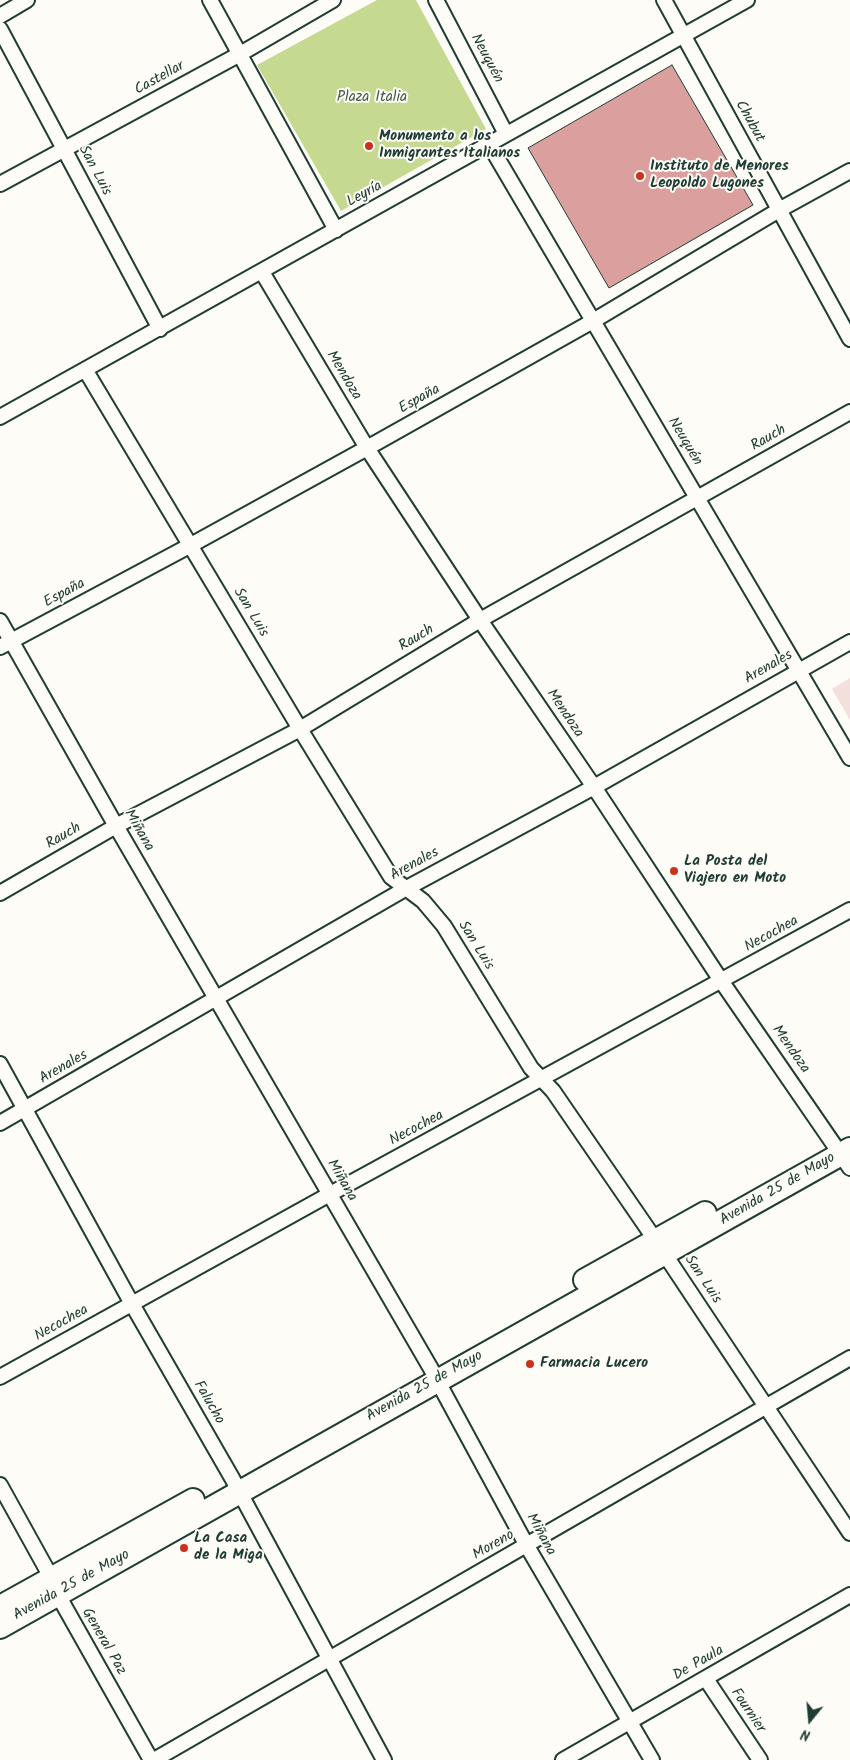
<!DOCTYPE html>
<html>
<head>
<meta charset="utf-8">
<style>
	body { margin:0 }
	#map { position:relative; width:850px; height:1760px; overflow:hidden; background:#fdfcf7; font-family:Kalam,sans-serif }
	canvas { display:block }
	.north { position:absolute; left:785px; top:1695px; width:50px; height:50px; -webkit-text-stroke:4px #fdfcf7; paint-order:stroke; rotate:197deg; font-size:14px; font-weight:700; line-height:20px; text-align:center; color:#1f3d34 }
	.north::after { content:''; display:block; margin:auto; width:18px; height:22px; background:#1f3d34; clip-path:polygon(50% 0,100% 100%,50% 72%,0 100%) }
</style>
</head>
<body>
<div id="map">
<canvas width="850" height="1760"></canvas>
<div class="north">N</div>
</div>
<script>
const ctx = document.querySelector('canvas').getContext('2d');
ctx.lineJoin = 'round';
function fillPath(path, color) { ctx.fillStyle = color; ctx.fill(path, 'evenodd'); }
const toPath = rows => new Path2D(rows.map(r => 'M' + r).join(''));
function stroke(path, color, width, dash) { ctx.strokeStyle = color; ctx.lineWidth = width; ctx.lineCap = dash ? 'butt' : 'round'; ctx.setLineDash(dash || []); ctx.stroke(path); }
function write(font, color, halo, rows, align = 'center') {
  ctx.font = font + ' Kalam,sans-serif'; ctx.lineWidth = 4; ctx.setLineDash([]); ctx.textBaseline = 'middle'; ctx.strokeStyle = halo; ctx.fillStyle = color; for (const [text, x, y, turn = 0] of rows) {
    ctx.save(); ctx.translate(x, y); ctx.rotate((+turn || 0) * Math.PI / 180); ctx.textAlign = isNaN(turn) ? turn : align; if (halo) ctx.strokeText(text, 0, 0); ctx.fillText(text, 0, 0); ctx.restore();
  }
}
const built = toPath([
	[850,678,850,720,832,689]
]);
const green = toPath([
	[377,0,416,0,486,129,341,211,257,65]
]);
const building = toPath([
	[672,65,753,205,609,288,528,148,672,65]
]);
const street = toPath([
	[210,0,336,230],
	[436,0,506,134],
	[664,0,850,339],
	[0,16,27,0],
	[0,29,160,329],
	[489,144,850,758],
	[0,184,240,54,333,0],
	[262,272,367,448,480,620,594,787,722,982,850,1168],
	[86,371,300,729,391,877,423,901,444,926,531,1068,553,1091,656,1241,850,1533],
	[0,417,747,0],
	[0,621,116,826,430,1367,527,1546,652,1760],
	[0,647,191,545,367,448,593,321,779,210,850,171],
	[0,893,116,826,300,729,480,620,850,412],
	[0,1064,132,1304,232,1478,384,1760],
	[0,1123,405,889,594,787,850,642],
	[0,1377,330,1194,850,910],
	[0,1485,52,1579,58,1595,151,1760],
	[706,1679,760,1760],
	[154,1760,850,1358],
	[563,1760,850,1595]
]);
const primary = toPath([
	[585,1280,705,1213],
	[0,1607,193,1500],
	[0,1627,850,1149]
]);
const markers = [
	[369,146,5,"#c8321e"],
	[640,176,5,"#c8321e"],
	[674,871,5,"#c8321e"],
	[530,1364,5,"#c8321e"],
	[184,1548,5,"#c8321e"]
];
const streetNames = [
	["Neuquén",486,59,62],
	["Castellar",160,79,-29],
	["Chubut",749,122,61],
	["San Luis",94,171,62],
	["Leyría",365,195,-29],
	["Mendoza",343,376,59],
	["España",420,400,-29],
	["Rauch",769,439,-30],
	["Neuquén",684,442,59],
	["España",65,594,-28],
	["San Luis",250,613,59],
	["Rauch",417,639,-31],
	["Arenales",769,668,-30],
	["Mendoza",564,714,56],
	["Miñana",138,831,60],
	["Rauch",64,837,-30],
	["Arenales",415,865,-29],
	["Necochea",772,935,-29],
	["San Luis",475,946,58],
	["Mendoza",790,1050,55],
	["Arenales",64,1068,-30],
	["Necochea",417,1129,-28],
	["Miñana",341,1181,60],
	["Avenida 25 de Mayo",778,1190,-30],
	["San Luis",702,1280,56],
	["Necochea",62,1324,-29],
	["Avenida 25 de Mayo",425,1387,-29],
	["Falucho",208,1403,60],
	["Miñana",540,1535,61],
	["Moreno",494,1546,-30],
	["Avenida 25 de Mayo",72,1586,-29],
	["General Paz",103,1642,60],
	["De Paula",699,1664,-30],
	["Fournier",747,1711,56]
];
const parkNames = [
	["Plaza Italia",372,98]
];
const poiNames = [
	["Monumento a los",379,137],
	["Inmigrantes Italianos",379,154],
	["Instituto de Menores",650,167],
	["Leopoldo Lugones",650,184],
	["La Posta del",684,862],
	["Viajero en Moto",684,879],
	["Farmacia Lucero",540,1364],
	["La Casa",194,1539],
	["de la Miga",194,1556]
];
fillPath(built, '#f3e0dc');
fillPath(green, '#c5da90');
fillPath(building, '#dba09e');
stroke(building, '#1f3d34', 1);
stroke(street, '#1f3d34', 18);
stroke(primary, '#1f3d34', 26);
stroke(street, '#fdfcf7', 14);
stroke(primary, '#fdfcf7', 22);
for (const [x, y, r, color] of markers) { const dot = new Path2D(); dot.arc(x, y, r, 0, 2 * Math.PI); ctx.fillStyle = color; ctx.fill(dot); stroke(dot, '#fdfcf7', 2); }
write('15px', '#1f3d34', '#fdfcf7', streetNames);
write('15px', '#405c46', '#fdfcf7', parkNames);
write('bold 15px', '#1f3d34', '#fdfcf7', poiNames, 'left');
</script>
</body>
</html>
